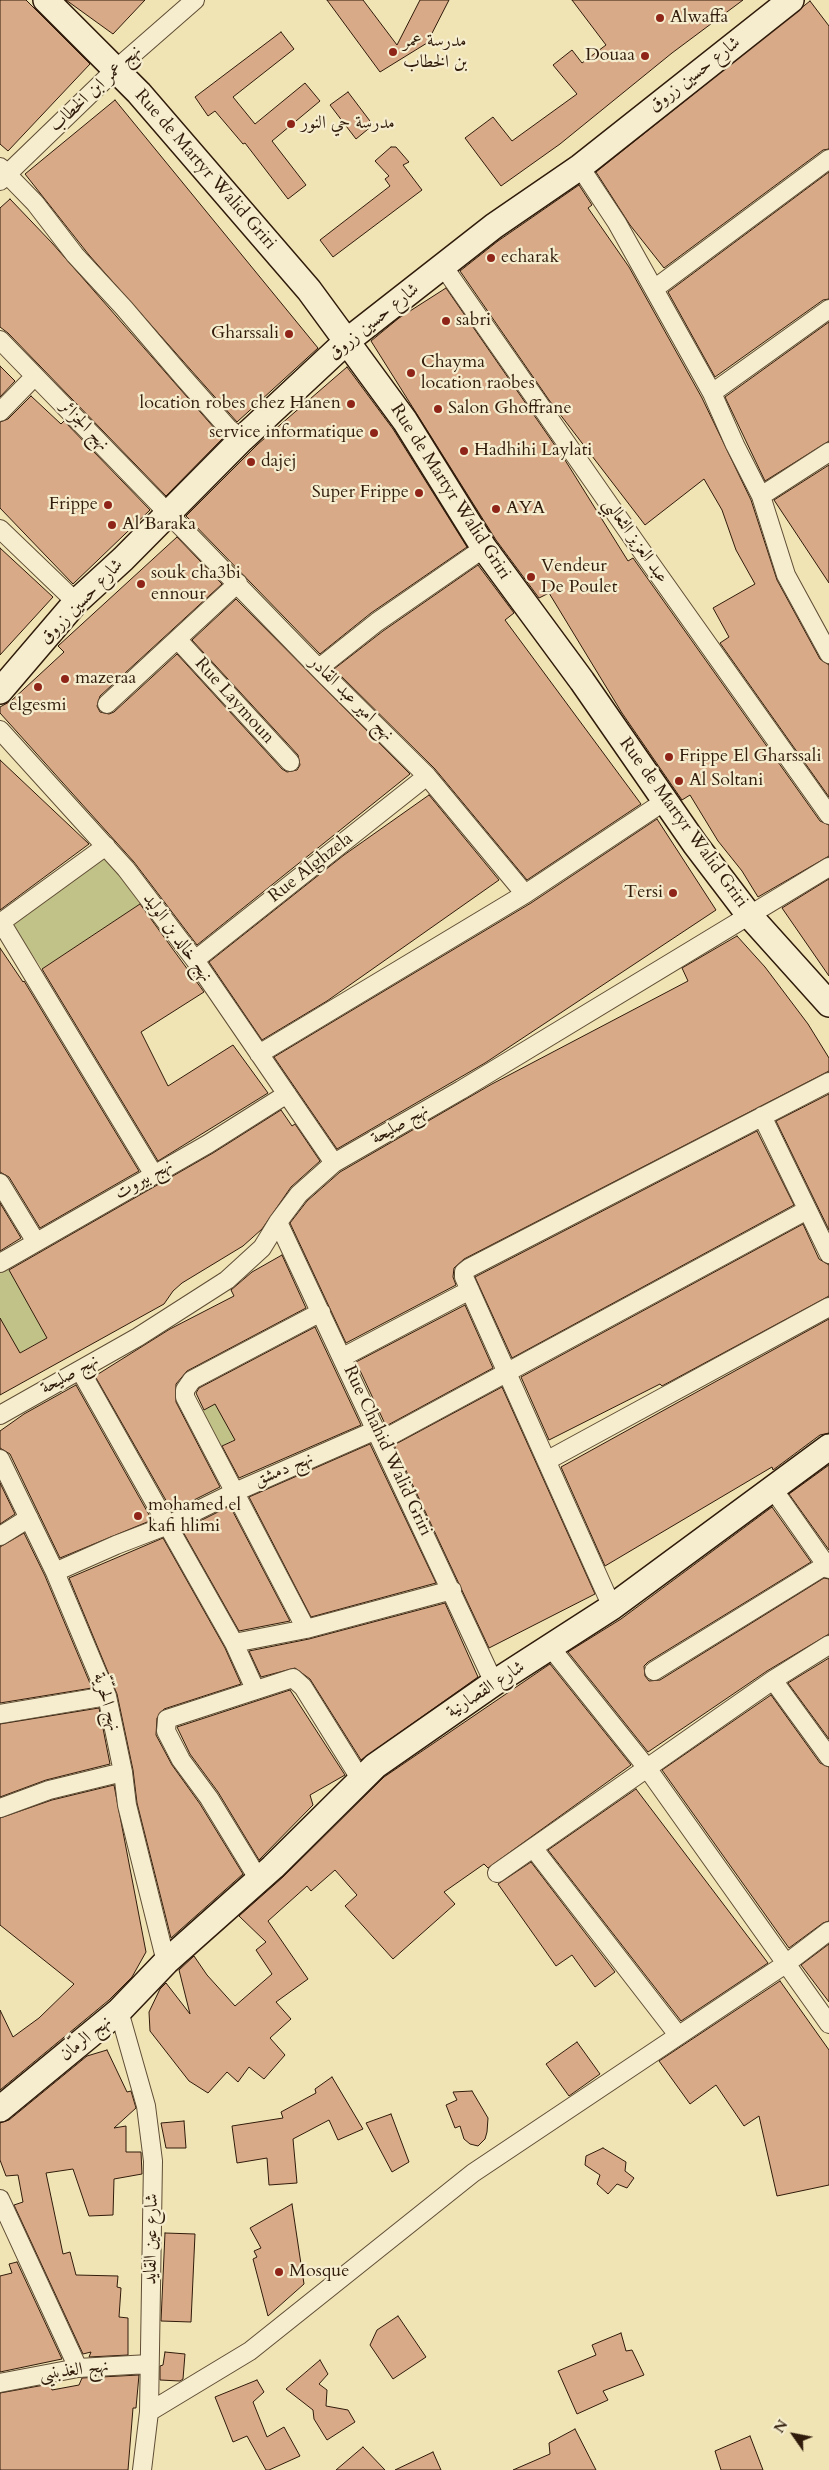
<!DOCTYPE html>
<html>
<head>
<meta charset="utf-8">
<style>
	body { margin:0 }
	#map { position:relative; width:829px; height:2470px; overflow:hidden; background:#f0e4b4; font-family:Cardo,serif }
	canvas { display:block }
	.north { position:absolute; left:769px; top:2410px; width:50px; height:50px; -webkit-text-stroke:4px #f5edce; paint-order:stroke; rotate:303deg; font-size:14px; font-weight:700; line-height:20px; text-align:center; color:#301b0b }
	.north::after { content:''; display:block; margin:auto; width:18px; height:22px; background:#301b0b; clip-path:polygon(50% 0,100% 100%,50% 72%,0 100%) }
</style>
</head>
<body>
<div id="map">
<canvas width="829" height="2470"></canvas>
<div class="north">N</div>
</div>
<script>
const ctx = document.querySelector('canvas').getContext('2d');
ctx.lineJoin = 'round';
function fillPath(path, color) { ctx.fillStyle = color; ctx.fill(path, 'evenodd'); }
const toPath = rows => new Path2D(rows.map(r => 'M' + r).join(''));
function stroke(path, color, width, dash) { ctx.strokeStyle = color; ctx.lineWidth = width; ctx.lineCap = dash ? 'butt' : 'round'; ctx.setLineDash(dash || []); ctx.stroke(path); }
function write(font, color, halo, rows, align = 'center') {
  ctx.font = font + ' Cardo,Amiri,serif'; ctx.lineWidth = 4.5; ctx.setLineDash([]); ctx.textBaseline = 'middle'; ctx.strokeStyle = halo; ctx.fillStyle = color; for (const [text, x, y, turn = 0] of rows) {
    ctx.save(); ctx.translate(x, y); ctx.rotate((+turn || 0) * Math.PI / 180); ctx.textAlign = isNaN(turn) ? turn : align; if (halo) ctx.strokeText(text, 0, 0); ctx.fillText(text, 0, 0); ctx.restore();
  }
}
const green = toPath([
	[106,856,140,904,42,969,11,923],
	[8,1267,47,1338,19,1353,0,1321,0,1272],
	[215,1404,239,1437,216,1449,198,1413]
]);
const building = toPath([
	[0,0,26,0,90,64,8,151,0,144,0,0],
	[66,0,145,0,113,34,66,0],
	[327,0,363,0,397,45,420,0,449,0,427,43,380,72,327,0],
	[572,0,743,0,672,53,560,144,501,186,465,138,493,117,512,141,577,94,553,65,572,50,582,63,606,45,572,0],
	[810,1,829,26,829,149,823,150,664,268,630,225,596,172,810,1],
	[281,32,294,49,233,97,255,124,305,83,320,101,272,141,306,185,288,199,245,143,243,144,215,111,208,116,195,97,281,32],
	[348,92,373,125,356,139,330,105,348,92],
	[115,100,318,348,237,422,89,255,25,174,115,100],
	[391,147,396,147,409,162,403,165,422,190,333,257,320,240,390,186,385,179,389,176,375,161,391,147],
	[829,172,829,299,823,300,715,377,668,292,829,172],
	[579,185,592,205,588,208,629,267,702,398,751,500,777,580,820,659,829,665,829,797,720,643,729,637,713,608,755,584,736,550,722,510,704,479,645,525,549,400,460,271,498,241,579,185],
	[10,199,52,243,223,438,166,496,8,333,0,327,0,208,10,199],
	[446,288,565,460,628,561,633,558,820,821,829,825,829,856,758,897,742,871,718,841,690,795,682,800,622,713,549,593,539,598,496,540,371,341,399,318,446,288],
	[829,322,829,441,765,481,725,397,829,322],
	[0,366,15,381,0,397,0,366],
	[347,367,393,429,467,547,371,613,320,654,186,516,258,444,347,367],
	[31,396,61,424,64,421,150,510,73,584,0,508,0,422,8,419,31,396],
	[829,465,829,583,774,500,829,465],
	[177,537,222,584,100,696,97,706,100,712,109,714,114,712,177,654,282,769,287,772,297,770,300,765,298,755,192,640,236,599,410,774,197,945,134,862,0,713,0,707,11,701,64,652,58,646,177,537],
	[0,548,53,597,0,655,0,548],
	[478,565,514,613,505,620,641,804,527,880,435,769,334,669,383,631,478,565],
	[0,760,89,844,0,910,0,760],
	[429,795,499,880,327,1001,262,1040,209,962,344,855,429,795],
	[657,819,716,910,485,1063,337,1149,274,1057,531,903,657,819],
	[829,879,829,976,782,908,829,879],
	[140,904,204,992,141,1032,168,1086,233,1045,268,1093,158,1161,42,969,140,904],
	[737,936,765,967,808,1024,829,1058,829,1071,464,1259,454,1268,453,1277,456,1285,346,1343,290,1223,307,1201,340,1172,492,1084,688,981,682,968,737,936],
	[0,948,23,982,24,981,139,1171,40,1228,9,1177,0,1172,0,948],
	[829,1094,829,1230,776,1121,829,1094],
	[281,1110,292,1126,295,1124,320,1161,291,1187,262,1229,243,1246,182,1283,173,1291,164,1304,0,1395,0,1318,20,1353,47,1338,9,1270,213,1153,281,1110],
	[757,1131,794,1205,512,1358,475,1277,757,1131],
	[0,1203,21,1238,0,1251,0,1203],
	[803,1224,819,1259,829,1265,829,1296,662,1386,660,1384,549,1440,521,1377,803,1224],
	[282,1255,306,1308,187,1371,176,1384,176,1402,220,1487,172,1511,95,1376,170,1329,234,1296,231,1290,252,1272,282,1255],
	[465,1305,493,1368,386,1426,356,1362,465,1305],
	[829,1319,829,1433,820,1435,773,1470,772,1467,605,1566,561,1467,829,1319],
	[315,1327,361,1425,239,1478,222,1446,235,1440,215,1404,204,1410,196,1393,199,1388,315,1327],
	[76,1385,152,1520,60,1558,10,1454,0,1448,0,1431,24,1414,76,1385],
	[502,1387,595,1594,489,1648,394,1445,502,1387],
	[370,1444,436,1583,311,1617,249,1497,370,1444],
	[829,1465,829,1550,789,1494,829,1465],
	[0,1483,15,1514,0,1524,0,1483],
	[230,1506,290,1621,239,1631,182,1530,230,1506],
	[772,1507,811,1562,648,1662,644,1666,645,1676,649,1681,660,1680,824,1578,829,1579,829,1634,767,1671,648,1752,568,1652,621,1619,772,1507],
	[24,1533,45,1576,92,1688,0,1703,0,1547,24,1533],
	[163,1538,225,1648,241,1684,164,1709,157,1718,156,1735,172,1765,200,1804,243,1874,171,1938,137,1803,133,1770,117,1694,69,1578,163,1538],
	[445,1603,478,1677,361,1760,310,1679,295,1668,261,1677,249,1651,309,1639,445,1603],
	[829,1658,829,1739,788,1683,829,1658],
	[550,1664,631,1765,488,1868,484,1864,444,1892,455,1904,393,1959,345,1906,357,1895,335,1870,311,1891,307,1886,268,1921,308,1979,276,2002,291,2019,270,2038,285,2055,264,2079,249,2067,238,2082,227,2072,208,2093,189,2081,150,2031,149,2012,160,1989,166,1983,190,2014,179,1970,194,1956,207,1975,235,2006,272,1974,256,1950,266,1942,239,1916,283,1877,384,1777,550,1664],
	[290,1690,345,1775,310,1795,313,1805,259,1860,218,1792,190,1754,177,1727,290,1690],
	[771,1695,820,1763,829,1767,829,1921,823,1923,789,1948,662,1770,771,1695],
	[99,1708,110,1764,46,1780,0,1797,0,1724,99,1708],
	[114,1785,146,1952,132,1977,109,2000,0,2090,0,2010,13,2037,39,2018,74,1984,0,1925,0,1818,52,1800,114,1785],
	[636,1789,768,1963,681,2021,548,1850,636,1789],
	[531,1862,615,1972,595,1987,572,1955,556,1966,498,1884,531,1862],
	[829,1944,829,2002,801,1965,829,1944],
	[780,1981,829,2050,829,2185,777,2196,759,2116,744,2126,716,2085,690,2104,659,2061,780,1981],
	[577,2042,600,2074,569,2096,546,2064,577,2042],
	[107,2050,127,2092,131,2091,136,2108,114,2128,126,2126,126,2152,141,2152,142,2174,114,2179,113,2215,89,2216,73,2169,46,2173,63,2254,70,2252,76,2275,118,2276,117,2287,121,2288,119,2317,128,2318,128,2355,89,2357,91,2352,83,2354,14,2205,23,2202,18,2175,6,2176,0,2160,0,2123,9,2120,87,2056,107,2050],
	[332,2077,363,2129,338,2140,329,2120,293,2139,297,2183,269,2185,267,2158,237,2163,232,2126,283,2118,281,2112,316,2093,315,2089,332,2077],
	[472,2091,488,2118,487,2132,485,2139,478,2146,470,2144,464,2139,460,2126,455,2128,446,2105,457,2100,453,2092,472,2091],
	[391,2114,409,2162,392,2172,366,2123,391,2114],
	[184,2121,186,2148,166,2148,161,2123,184,2121],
	[603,2148,626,2162,625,2171,634,2178,627,2188,617,2184,608,2194,597,2184,600,2175,585,2165,586,2156,603,2148],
	[292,2204,304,2284,268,2316,253,2259,257,2257,254,2251,261,2248,250,2228,292,2204],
	[165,2233,195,2234,191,2322,161,2321,165,2233],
	[17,2262,62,2359,0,2372,0,2276,12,2273,9,2264,17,2262],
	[398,2316,426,2357,393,2379,370,2345,377,2330,398,2316],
	[621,2333,626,2351,632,2350,644,2375,603,2391,608,2400,577,2414,558,2371,596,2355,592,2345,621,2333],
	[165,2352,185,2354,183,2379,180,2381,160,2380,160,2366,163,2365,165,2352],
	[320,2360,328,2374,319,2384,327,2390,326,2406,348,2410,355,2422,327,2440,314,2419,313,2410,286,2389,320,2360],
	[139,2375,136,2408,133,2408,128,2470,0,2470,0,2393,50,2384,52,2390,79,2385,82,2378,139,2375],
	[257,2380,264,2392,253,2402,267,2437,284,2427,300,2456,269,2470,266,2470,247,2436,233,2442,215,2397,257,2380],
	[575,2429,596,2470,513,2470,550,2454,549,2443,575,2429],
	[750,2436,763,2470,721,2470,715,2451,750,2436],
	[363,2447,385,2470,336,2470,363,2447],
	[433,2452,441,2470,395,2470,433,2452]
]);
const street = toPath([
	[0,167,35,203,75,255,124,308,182,376,228,428,242,439],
	[580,167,617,223,712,393,735,445,761,496,829,452],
	[0,181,116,69,195,0],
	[443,266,636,543,829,815],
	[654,289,829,159],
	[0,340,326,676,427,776,525,894],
	[712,393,829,309],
	[0,412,35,376],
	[761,496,786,575,829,654],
	[0,529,76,602],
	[178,640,290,762],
	[319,668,377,622,484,548],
	[107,704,238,583],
	[0,730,126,869,195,960,334,1163],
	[1,922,154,1175],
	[0,923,106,846],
	[195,960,427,776],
	[259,1054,525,894,665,801],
	[762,1116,829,1254],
	[0,1183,36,1242],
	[278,1222,494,1683],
	[0,1263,208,1144,287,1094],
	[343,1357,470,1290],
	[80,1370,234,1643,255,1689],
	[0,1415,138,1337,227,1280,262,1248,278,1222,299,1194,334,1163,461,1090,829,867],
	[382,1440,807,1210],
	[0,1459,55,1572,107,1696,123,1772,127,1805,166,1962],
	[548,1460,829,1307],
	[773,1489,829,1569],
	[0,1536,29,1518],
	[55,1572,116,1545,168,1525,235,1492,376,1430],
	[612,1607,464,1277,464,1272,469,1268,829,1082],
	[306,1629,185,1397,185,1390,192,1380,321,1312],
	[234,1643,306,1629,452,1590],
	[551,1648,647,1768,829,2024],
	[654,1671,826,1565],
	[773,1680,829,1757],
	[0,1714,107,1696],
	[0,1808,49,1790,123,1772],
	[534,1849,678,2035],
	[497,1873,773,1680,829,1645],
	[259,1880,209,1798,181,1760,166,1731,167,1719,293,1678,303,1687,361,1780],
	[119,2011,146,2106,153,2161,149,2412,142,2470],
	[0,2199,78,2368],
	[0,2383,78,2368,149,2364],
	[149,2412,250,2351,473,2173,787,1963,829,1931]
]);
const secondary = toPath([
	[46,0,139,93,309,290,405,421,484,548,582,681,695,844,749,915,829,1004],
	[0,691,76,602,123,559,242,439,347,341,494,226,580,167,791,0],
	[0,2109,119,2011,166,1962,273,1867,375,1766,494,1683,612,1607,829,1447]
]);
const markers = [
	[660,18,5,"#8f2418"],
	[393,52,5,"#8f2418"],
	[645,56,5,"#8f2418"],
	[291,124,5,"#8f2418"],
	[491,258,5,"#8f2418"],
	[446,321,5,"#8f2418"],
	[289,334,5,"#8f2418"],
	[411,373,5,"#8f2418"],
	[351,404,5,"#8f2418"],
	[438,409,5,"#8f2418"],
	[374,433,5,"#8f2418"],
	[464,451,5,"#8f2418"],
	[251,462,5,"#8f2418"],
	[419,493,5,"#8f2418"],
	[108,505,5,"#8f2418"],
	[496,509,5,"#8f2418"],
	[112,525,5,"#8f2418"],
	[531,577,5,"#8f2418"],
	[141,584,5,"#8f2418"],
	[65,679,5,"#8f2418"],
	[38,687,5,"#8f2418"],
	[669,757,5,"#8f2418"],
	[679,781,5,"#8f2418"],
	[673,893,5,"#8f2418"],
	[138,1516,5,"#8f2418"],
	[279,2272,5,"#8f2418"]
];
const poiNames = [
	["Alwaffa",670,18],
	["مدرسة عمر",403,42],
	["بن الخطاب",403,63],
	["Douaa",635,56,"right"],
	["مدرسة حي النور",301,124],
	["echarak",501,258],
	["sabri",456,321],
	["Gharssali",279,334,"right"],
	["Chayma",421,363],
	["location raobes",421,384],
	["location robes chez Hanen",341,404,"right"],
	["Salon Ghoffrane",448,409],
	["service informatique",364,433,"right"],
	["Hadhihi Laylati",474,451],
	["dajej",261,462],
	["Super Frippe",409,493,"right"],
	["Frippe",98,505,"right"],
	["AYA",506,509],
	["Al Baraka",122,525],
	["Vendeur",541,567],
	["De Poulet",541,588],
	["souk cha3bi",151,574],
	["ennour",151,595],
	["mazeraa",75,679],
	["elgesmi",38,706,"center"],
	["Frippe El Gharssali",679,757],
	["Al Soltani",689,781],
	["Tersi",663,893,"right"],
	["mohamed el",148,1506],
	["kafi hlimi",148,1527],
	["Mosque",289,2272]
];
const streetNames = [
	["شارع حسين زروق",695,75,-38],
	["نهج عمر ابن الخطاب",96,89,-43],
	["Rue de Martyr Walid Griri",205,170,49],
	["شارع حسين زروق",374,322,-39],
	["نهج الجزائر",84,426,46],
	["Rue de Martyr Walid Griri",450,492,57],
	["عبد العزيز الثعالبي",635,541,55],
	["شارع حسين زروق",82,602,-46],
	["نهج امير عبد القادر",351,699,45],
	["Rue Laymoun",234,701,48],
	["Rue de Martyr Walid Griri",683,823,54],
	["Rue Alghzela",311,868,-38],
	["نهج خالد بن الوليد",177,938,54],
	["نهج صليحة",400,1125,-30],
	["نهج بيروت",144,1180,-30],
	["نهج صليحة",70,1375,-29],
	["Rue Chahid Walid Griri",387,1451,65],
	["نهج دمشق",284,1470,-23],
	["شارع القصارنية",486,1690,-33],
	["نهج الحرّيّة",106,1702,74],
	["نهج الرمّان",86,2039,-39],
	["شارع عين القايد",152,2239,-89],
	["نهج الغذبنيى",74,2371,-7]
];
fillPath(green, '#c0c288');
fillPath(building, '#d9aa87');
stroke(building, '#301b0b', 1);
stroke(street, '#604d35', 20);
stroke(secondary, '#301b0b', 28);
stroke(street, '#f5edce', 18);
stroke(secondary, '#f5edce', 25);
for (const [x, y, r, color] of markers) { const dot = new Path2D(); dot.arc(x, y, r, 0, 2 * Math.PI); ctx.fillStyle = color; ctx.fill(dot); stroke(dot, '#f5edce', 2); }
write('18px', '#301b0b', '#f5edce', poiNames, 'left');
write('18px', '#301b0b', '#f5edce', streetNames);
</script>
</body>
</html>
